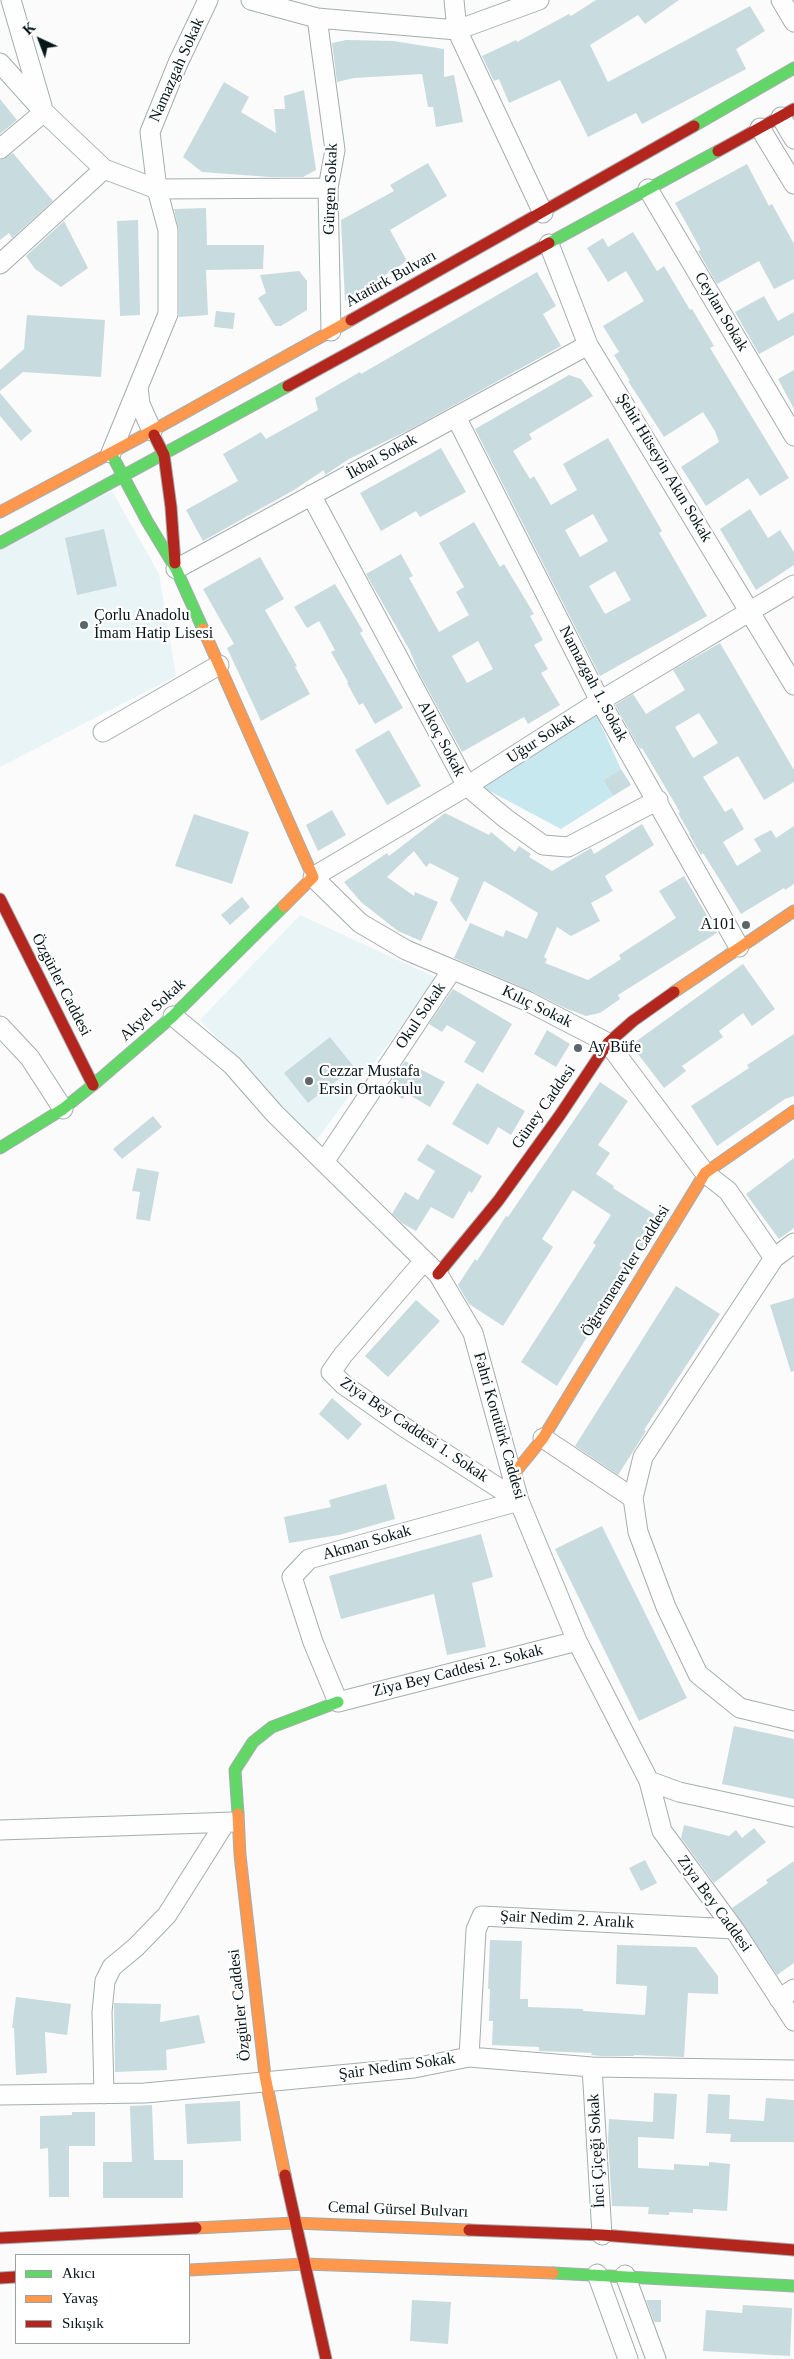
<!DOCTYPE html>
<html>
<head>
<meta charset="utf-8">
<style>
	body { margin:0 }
	#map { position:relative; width:794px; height:2359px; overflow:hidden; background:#fbfbfb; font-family:Georgia,serif }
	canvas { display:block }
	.legend { position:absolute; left:15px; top:2254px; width:175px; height:90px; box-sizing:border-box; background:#fff; border:1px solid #9ba2a3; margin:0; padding:6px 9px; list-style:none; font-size:15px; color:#06161a }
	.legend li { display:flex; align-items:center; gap:10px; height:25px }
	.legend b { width:25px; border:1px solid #9ba2a3 }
	.north { position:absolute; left:15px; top:15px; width:50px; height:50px; -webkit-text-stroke:4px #fff; paint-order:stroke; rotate:317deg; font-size:14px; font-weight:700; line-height:20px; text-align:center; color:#06161a }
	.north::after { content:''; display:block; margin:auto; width:18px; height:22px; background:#06161a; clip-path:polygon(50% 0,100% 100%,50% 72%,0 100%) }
</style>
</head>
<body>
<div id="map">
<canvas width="794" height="2359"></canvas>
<ul class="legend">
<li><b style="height:6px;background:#63d668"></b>Akıcı</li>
<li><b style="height:6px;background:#ff974d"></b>Yavaş</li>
<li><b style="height:6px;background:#b3261e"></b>Sıkışık</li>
</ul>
<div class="north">K</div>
</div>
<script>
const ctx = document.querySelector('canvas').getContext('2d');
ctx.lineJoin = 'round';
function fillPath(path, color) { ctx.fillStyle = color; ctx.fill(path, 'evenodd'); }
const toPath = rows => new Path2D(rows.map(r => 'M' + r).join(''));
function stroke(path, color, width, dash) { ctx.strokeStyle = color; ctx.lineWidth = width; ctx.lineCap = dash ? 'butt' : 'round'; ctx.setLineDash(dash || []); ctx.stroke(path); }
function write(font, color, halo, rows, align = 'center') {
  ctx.font = font + ' Georgia,serif'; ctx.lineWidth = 4.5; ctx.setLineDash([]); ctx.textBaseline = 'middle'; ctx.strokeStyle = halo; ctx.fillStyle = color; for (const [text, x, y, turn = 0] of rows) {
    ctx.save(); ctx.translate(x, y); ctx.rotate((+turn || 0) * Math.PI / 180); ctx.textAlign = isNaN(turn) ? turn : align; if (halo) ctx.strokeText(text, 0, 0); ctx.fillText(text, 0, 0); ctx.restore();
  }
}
const built = toPath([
	[112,491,159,574,176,676,0,767,0,546],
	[300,915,437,978,315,1142,200,1020]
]);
const green = toPath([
	[595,712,621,769,603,780,613,796,561,829,480,786]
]);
const building = toPath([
	[596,0,679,0,645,24,638,15,590,45,608,82,750,6,765,31,736,49,746,69,642,124,636,113,588,137,560,80,509,103,499,79,494,81,482,56,516,40,517,42,569,14,571,16],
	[346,40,393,41,444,49,444,77,454,75,463,122,436,127,433,107,428,107,422,74,354,78,337,82,332,43],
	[224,82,249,97,241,112,276,133,274,109,285,109,284,96,304,90,316,170,303,177,270,177,202,172,183,157],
	[0,99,17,120,0,134],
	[13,153,53,201,12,238,9,233,0,240,0,160],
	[428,163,447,196,390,230,407,261,345,301,341,220,394,191,390,185],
	[747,164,769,206,772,204,794,244,794,279,774,289,759,261,717,284,698,251,701,250,675,203],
	[206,208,207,245,264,245,263,269,206,270,208,315,179,317,179,230,174,209],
	[138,220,140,315,120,316,117,221],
	[64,221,88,268,61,287,35,269,26,256],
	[633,232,657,271,664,266,690,310,692,309,714,346,710,348,789,478,760,496,748,478,706,506,681,467,719,442,715,431,703,412,664,437,628,381,630,381,614,355,619,352,603,326,644,301,626,271,608,282,587,248,603,238,608,247],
	[299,271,307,281,307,310,281,326,275,326,258,298,266,293,260,275],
	[537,272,556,306,543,314,561,346,411,429,349,459,325,475,324,470,294,490,203,541,186,510,238,481,223,454,261,432,266,439,318,410,315,398,360,372,361,374],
	[764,296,778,321,794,312,794,335,759,354,735,312],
	[216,311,235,313,233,329,214,327],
	[27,315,105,320,101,377,23,372,0,391,0,370,24,349],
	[794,370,794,409,778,379],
	[569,375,581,379,593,396,529,434,532,439,513,451,530,479,534,476,551,505,577,490,563,464,608,438,662,531,659,533,707,616,600,676,475,429],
	[593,514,608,541,580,557,565,530],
	[615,571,631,600,605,614,589,586],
	[0,393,32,431,21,441,0,416],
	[441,448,466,492,420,517,416,511,381,531,360,493],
	[750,509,768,538,780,530,794,552,794,565,756,590,720,529],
	[474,522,500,567,504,564,534,614,530,616,543,640,534,645,548,669,541,673,560,705,528,724,524,717,462,752,420,675,409,649,366,574,401,554,413,576,409,578,439,632,469,615,456,592,464,587,439,543],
	[478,641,493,669,467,683,452,656],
	[104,529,117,586,77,595,65,538],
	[260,557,284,599,265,610,297,666,295,667,310,694,261,721,227,648,234,644,203,589],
	[335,584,363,631,360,633,403,708,375,724,363,703,359,705,347,683,348,682,331,652,335,650,319,621,307,628,294,607],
	[720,643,794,770,794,782,764,800,738,756,703,777,725,812,732,808,744,829,723,842,737,866,761,851,754,839,771,830,776,838,794,826,794,884,785,890,784,888,741,914,703,853,701,855,689,834,690,834,678,813,680,812,642,748,640,749,615,705,633,694,646,714,685,690,673,670],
	[699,713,718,743,693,758,675,727],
	[389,730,421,786,387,805,355,750],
	[621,769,631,785,613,796,603,780],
	[332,810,346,835,318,851,306,825],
	[445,813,489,835,491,832,515,852,519,846,531,854,529,857,552,871,591,848,594,854,642,824,654,845,605,876,613,891,591,903,600,921,571,936,557,927,544,957,547,959,545,963,588,980,621,959,619,955,676,918,659,891,684,876,717,933,618,995,620,999,600,1013,586,1016,565,1008,531,991,454,958,470,923,503,937,506,930,527,939,538,913,507,894,484,881,466,922,450,900,459,878,430,863,426,867,414,851,387,877,414,896,415,892,438,902,421,941,398,931,361,902,344,882,387,853,389,856],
	[194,814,249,832,232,884,175,866],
	[242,897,250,907,230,925,221,915],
	[743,964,775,1009,752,1026,743,1013,719,1031,723,1037,682,1066,686,1071,664,1088,631,1045],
	[453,989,512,1024,483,1073,464,1062,476,1042,447,1025,442,1032,429,1024],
	[547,1030,570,1044,556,1067,534,1054],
	[794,1034,794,1096,785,1099,717,1146,691,1106,749,1068,747,1065],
	[330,1037,354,1067,308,1103,284,1073],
	[405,1061,445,1082,430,1107,406,1093,403,1099,386,1089],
	[600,1082,628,1101,598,1145,610,1153,596,1174,614,1186,613,1188,660,1218,557,1386,521,1362,596,1245,593,1243,611,1215,573,1190,542,1239,553,1247,503,1326,469,1304,458,1285,475,1259,477,1261,506,1216,508,1217],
	[477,1083,525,1111,511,1135,498,1127,488,1145,452,1124],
	[153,1116,162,1127,122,1159,113,1149],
	[427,1144,482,1176,472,1193,469,1191,453,1219,431,1207,416,1231,402,1223,392,1214,405,1192,418,1200,435,1171,417,1160],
	[794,1158,794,1228,779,1239,746,1194],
	[137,1168,159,1172,150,1221,136,1219,140,1192,132,1191],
	[676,1286,720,1314,644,1430,646,1431,618,1475,575,1446],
	[794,1298,794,1371,791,1372,770,1305],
	[416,1300,440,1321,388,1377,365,1356],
	[332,1398,362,1424,348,1440,319,1414],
	[386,1484,395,1519,339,1535,289,1543,284,1517,331,1507,329,1500],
	[602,1526,687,1698,639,1721,555,1549],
	[481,1534,493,1577,472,1583,486,1647,447,1655,434,1594,341,1619,329,1576],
	[734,1726,794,1739,794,1799,722,1784],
	[684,1825,729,1836,736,1830,742,1838,754,1828,766,1842,714,1883,681,1838],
	[645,1860,657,1883,641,1891,629,1868],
	[794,1861,794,1963,777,1975,732,1908,768,1883,766,1880],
	[490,1940,522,1941,520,1999,528,1999,528,2007,583,2009,583,2011,645,2015,647,1986,616,1984,617,1945,696,1947,718,1976,718,1994,688,1993,684,2057,634,2055,634,2056,601,2056,591,2055,592,2053,539,2051,539,2047,492,2045,493,2021,489,2021,490,1989,488,1989],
	[16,1997,71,2004,67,2035,45,2032,47,2073,16,2075,14,2028,12,2028],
	[114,2003,161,2004,160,2022,199,2015,205,2043,166,2050,167,2070,115,2072],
	[654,2093,677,2094,674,2139,638,2137,638,2168,674,2170,674,2164,709,2166,709,2162,730,2164,727,2211,693,2209,693,2213,669,2212,669,2215,648,2214,649,2207,612,2206,608,2140,609,2119,653,2122],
	[708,2094,730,2095,729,2119,764,2121,766,2098,794,2100,794,2142,730,2142,731,2134,706,2133],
	[240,2101,241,2141,187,2144,185,2104],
	[152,2105,154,2160,183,2160,183,2198,103,2198,103,2162,132,2162,130,2106],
	[72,2112,95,2112,95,2146,69,2146,69,2197,49,2197,48,2148,40,2149,40,2116,72,2115],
	[412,2300,451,2302,448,2344,410,2341],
	[646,2300,661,2300,661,2322,654,2322],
	[743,2305,792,2308,790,2356,703,2351,706,2310,742,2313]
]);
const street = toPath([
	[11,0,42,106],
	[251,0,317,18,457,30,539,0],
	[454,0,457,30,543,213],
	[781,0,794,22],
	[317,18,335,150,328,188,331,331],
	[0,63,44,112,104,169,157,189,328,188],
	[781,117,794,139],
	[760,128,794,184],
	[0,149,44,112],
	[648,189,794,436],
	[549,244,588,345,794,685],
	[0,264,104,169],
	[138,387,140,404,152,431],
	[456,417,600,701,739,947],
	[111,453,168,314,168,230,157,189,150,132,178,63,208,0],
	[311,495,467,786,505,818,543,845,568,847,658,800],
	[176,569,588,345],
	[103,732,219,665],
	[173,1016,232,1065,275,1114,438,1274,473,1333,519,1501,577,1641,649,1781,679,1792,794,1817],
	[0,1026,30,1058,63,1109],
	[324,1162,452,970],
	[794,1243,774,1258,643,1457,633,1498,638,1532,666,1607,698,1674,740,1708,794,1721],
	[774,1258,728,1191,705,1173,608,1043,527,1001,406,950,360,923,313,877,467,786,600,701,794,585],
	[424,1261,343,1355,331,1372,344,1385,404,1427,519,1501],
	[543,1438,633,1498],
	[519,1501,309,1559,292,1577,313,1642,338,1702,577,1641],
	[649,1781,662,1831,734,1929,794,2021],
	[0,1830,234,1822],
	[779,1999,794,1989],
	[469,2057,476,1930,482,1916,734,1929],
	[592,2067,602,2235],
	[104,2094,102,2012,105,1981,112,1967,136,1947,167,1915,225,1823],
	[0,2095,145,2093,414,2068,469,2057,592,2067,794,2070],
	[597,2274,628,2359],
	[625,2275,656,2359]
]);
const fast = toPath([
	[694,126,794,68],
	[549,243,718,151],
	[113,457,147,521,176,569,203,629],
	[0,543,288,386],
	[0,1148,63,1109,93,1085,173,1016,284,906],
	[238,1814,235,1770,253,1742,272,1727,338,1702],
	[553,2273,794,2286]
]);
const slow = toPath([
	[0,512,152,431,351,320],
	[203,629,313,877,284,906],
	[674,992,794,911],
	[513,1475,543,1438,705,1173,794,1111],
	[238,1814,240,1855,265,2076,285,2175],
	[196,2228,294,2223,469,2230],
	[189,2270,305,2264,553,2273]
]);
const jam = toPath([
	[718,151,794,109],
	[351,320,694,126],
	[288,386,549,243],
	[154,435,164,455,171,507,175,563],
	[0,899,93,1085],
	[438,1274,498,1201,560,1115,608,1043,633,1021,674,992],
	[285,2175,326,2359],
	[469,2230,602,2235,794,2250],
	[0,2238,196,2228],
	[0,2278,16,2277]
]);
const markers = [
	[84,625,5,"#5c6669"],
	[746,925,5,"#5c6669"],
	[578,1048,5,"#5c6669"],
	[309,1081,5,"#5c6669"]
];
const streetNames = [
	["Namazgah Sokak",177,70,-66],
	["Gürgen Sokak",331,189,-88],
	["Atatürk Bulvarı",391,279,-29],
	["Ceylan Sokak",721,312,59],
	["İkbal Sokak",382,457,-29],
	["Şehit Hüseyin Akın Sokak",664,468,59],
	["Namazgah 1. Sokak",593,684,62],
	["Alkoç Sokak",441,739,62],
	["Uğur Sokak",541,739,-33],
	["Özgürler Caddesi",61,985,63],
	["Kılıç Sokak",537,1007,26],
	["Akyel Sokak",153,1010,-43],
	["Okul Sokak",421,1016,-56],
	["Güney Caddesi",544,1107,-55],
	["Öğretmenevler Caddesi",626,1271,-58],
	["Fahri Korutürk Caddesi",499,1426,74],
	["Ziya Bey Caddesi 1. Sokak",414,1430,34],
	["Akman Sokak",367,1543,-16],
	["Ziya Bey Caddesi 2. Sokak",458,1671,-14],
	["Ziya Bey Caddesi",714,1904,54],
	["Şair Nedim 2. Aralık",567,1920,3],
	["Özgürler Caddesi",240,2005,-96],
	["Şair Nedim Sokak",397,2067,-8],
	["İnci Çiçeği Sokak",597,2151,-93],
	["Cemal Gürsel Bulvarı",398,2210,2]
];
const poiNames = [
	["Çorlu Anadolu",94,616],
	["İmam Hatip Lisesi",94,634],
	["A101",736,925,"right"],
	["Ay Büfe",588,1048],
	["Cezzar Mustafa",319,1072],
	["Ersin Ortaokulu",319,1090]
];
fillPath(built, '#e9f4f7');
fillPath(green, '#c8e8ef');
fillPath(building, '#c8dbdf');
stroke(street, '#a5adaf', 21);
stroke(fast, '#a5adaf', 13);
stroke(slow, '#a5adaf', 13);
stroke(jam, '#a5adaf', 13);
stroke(street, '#fefefe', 19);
stroke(fast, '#63d668', 11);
stroke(slow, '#ff974d', 11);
stroke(jam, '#b3261e', 11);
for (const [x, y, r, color] of markers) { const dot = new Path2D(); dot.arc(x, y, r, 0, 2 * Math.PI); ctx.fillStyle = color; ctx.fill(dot); stroke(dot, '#fff', 2); }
write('16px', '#06161a', '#fff', streetNames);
write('16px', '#06161a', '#fff', poiNames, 'left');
</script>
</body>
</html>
